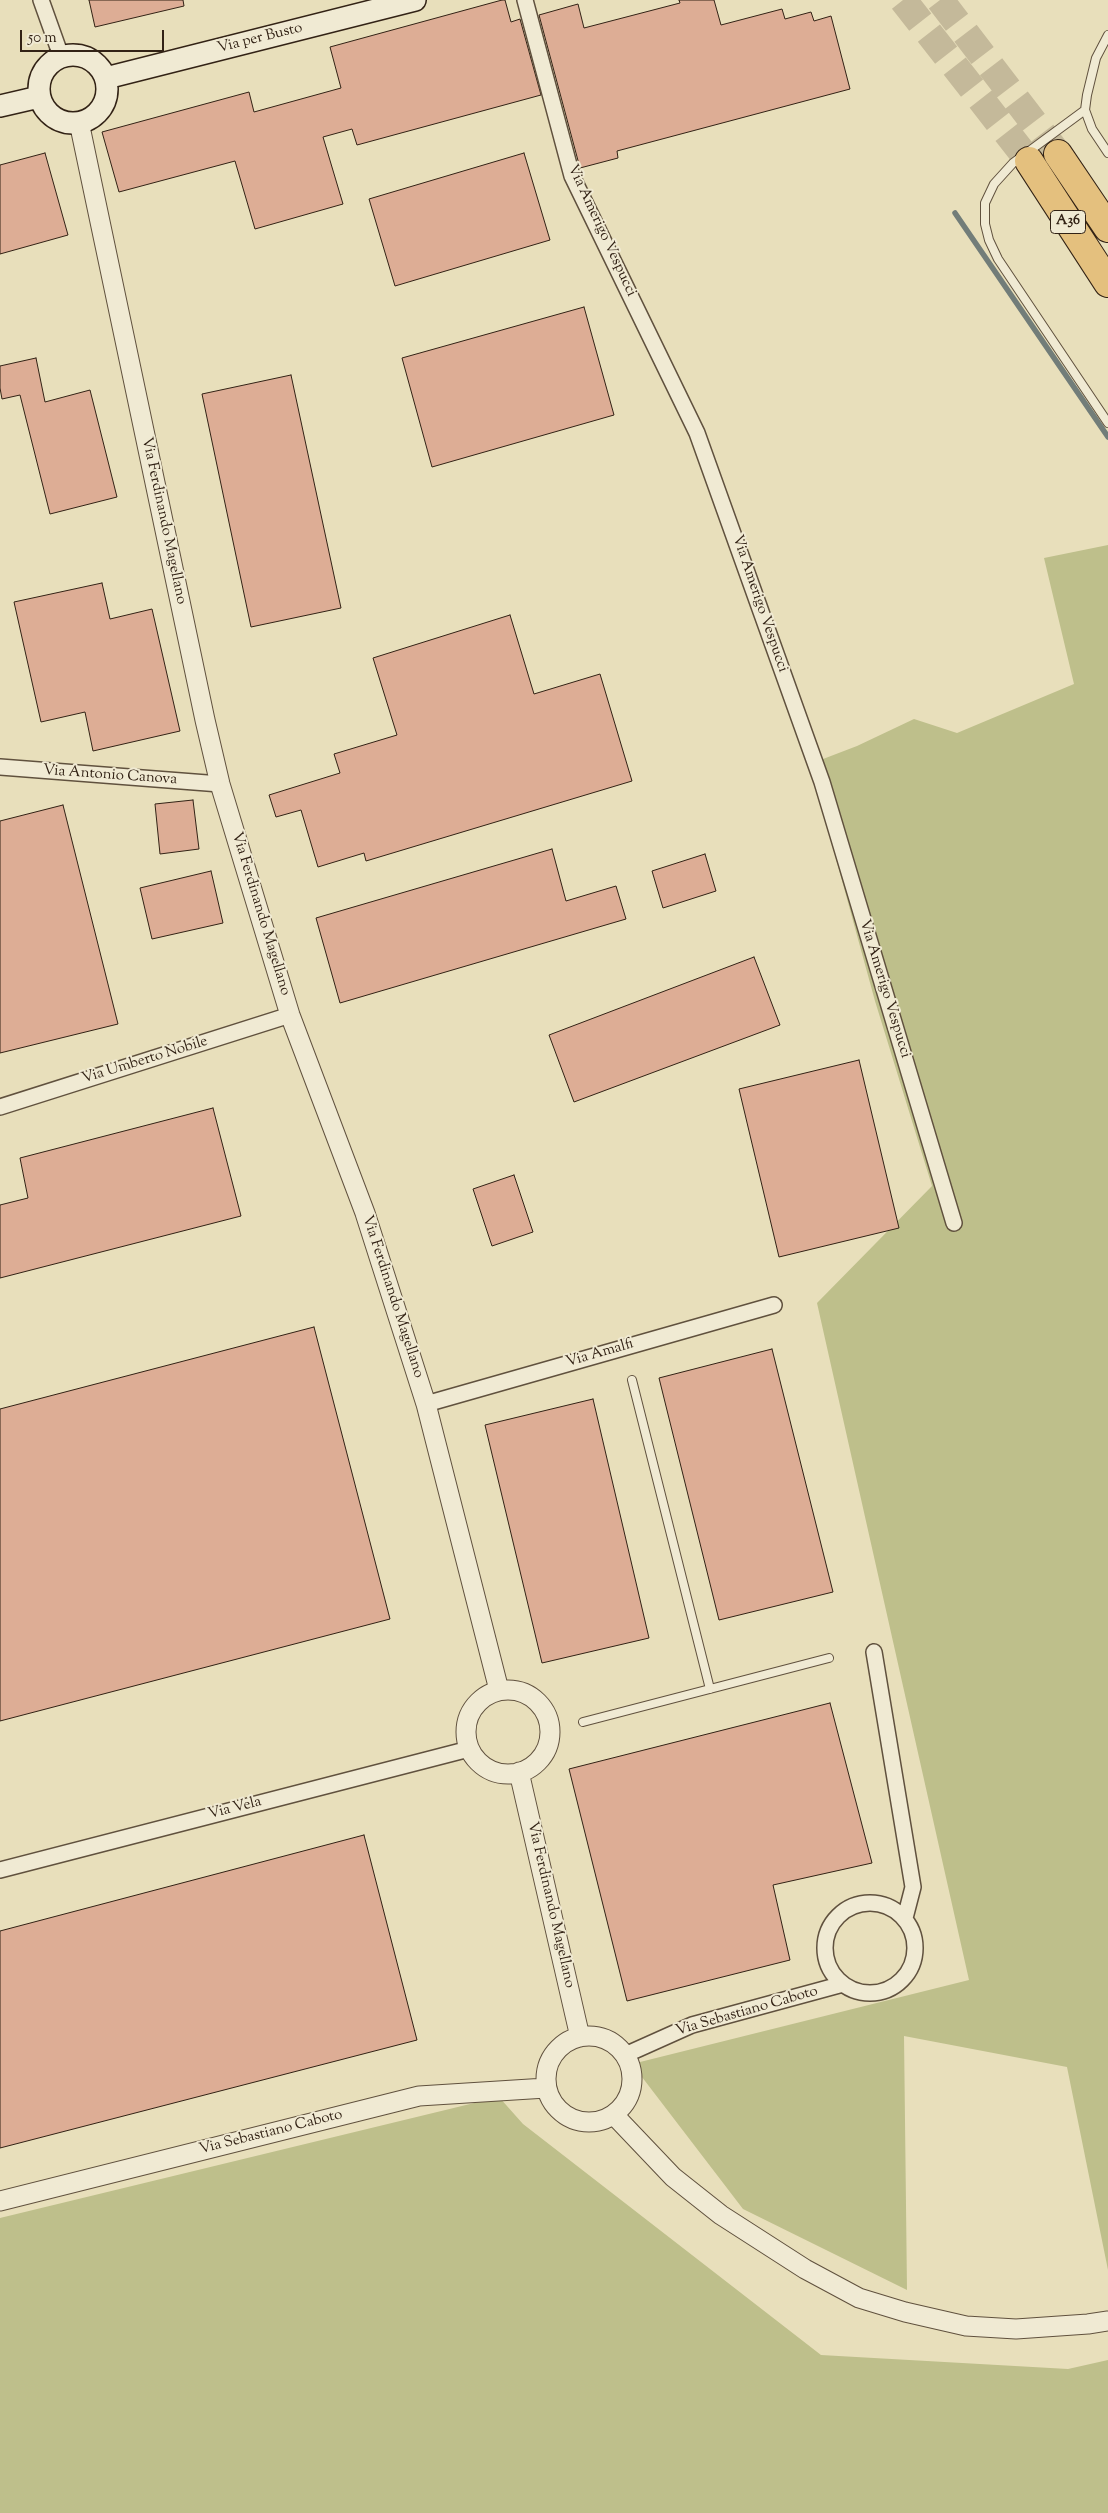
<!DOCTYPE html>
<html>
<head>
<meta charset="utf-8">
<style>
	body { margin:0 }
	#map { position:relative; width:1108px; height:2513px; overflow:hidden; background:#e8dfbb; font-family:"Sorts Mill Goudy",serif }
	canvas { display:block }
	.scale { position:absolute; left:20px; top:30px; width:144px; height:22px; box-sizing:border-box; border:2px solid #322215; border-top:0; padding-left:6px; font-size:15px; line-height:18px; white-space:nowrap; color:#322215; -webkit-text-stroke:4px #f0ead3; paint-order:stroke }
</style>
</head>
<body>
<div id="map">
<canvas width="1108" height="2513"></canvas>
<div class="scale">50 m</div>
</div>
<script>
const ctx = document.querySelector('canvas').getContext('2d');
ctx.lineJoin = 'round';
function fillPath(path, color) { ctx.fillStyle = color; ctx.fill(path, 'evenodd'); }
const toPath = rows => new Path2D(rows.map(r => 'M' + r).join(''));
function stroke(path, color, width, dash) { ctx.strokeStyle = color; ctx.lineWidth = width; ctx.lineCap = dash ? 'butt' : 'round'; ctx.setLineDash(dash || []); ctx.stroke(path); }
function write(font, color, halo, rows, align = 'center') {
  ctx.font = font + ' "Sorts Mill Goudy",serif'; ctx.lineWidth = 4; ctx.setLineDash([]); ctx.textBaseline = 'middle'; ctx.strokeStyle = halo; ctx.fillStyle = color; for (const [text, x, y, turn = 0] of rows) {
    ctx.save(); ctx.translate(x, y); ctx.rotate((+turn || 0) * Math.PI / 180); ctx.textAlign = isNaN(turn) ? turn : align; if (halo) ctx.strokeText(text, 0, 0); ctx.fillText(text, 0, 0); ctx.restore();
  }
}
const green = toPath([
	[1108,545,1108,2270,1067,2067,904,2036,907,2290,743,2209,632,2064,969,1980,817,1303,932,1186,875,1001,810,764,857,746,914,719,957,733,1074,684,1044,558],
	[499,2097,523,2124,821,2355,1068,2369,1108,2360,1108,2513,0,2513,0,2218]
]);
const stream = toPath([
	[955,213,1108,437]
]);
const building = toPath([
	[89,0,183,0,184,6,95,27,89,0],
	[502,0,505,0,511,22,520,19,541,95,357,145,352,129,323,137,343,204,255,229,235,161,119,192,102,132,249,92,254,112,341,88,330,47,502,0],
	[679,0,714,0,721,25,782,9,785,19,811,12,814,21,831,16,850,89,617,151,618,158,580,168,539,15,578,4,584,28,680,3,679,0],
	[45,153,68,235,0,254,0,165,45,153],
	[524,153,550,240,395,286,369,199,524,153],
	[584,307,614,415,432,467,402,358,584,307],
	[36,358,45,402,90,390,117,497,50,514,20,395,2,399,0,388,0,366,36,358],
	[291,375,341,608,251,627,202,394,291,375],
	[102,583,110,619,152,609,180,731,93,751,85,712,41,722,14,602,102,583],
	[510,615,534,694,600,674,632,781,366,861,364,853,318,867,301,810,276,817,269,795,340,773,334,754,397,735,373,658,510,615],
	[193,800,199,849,160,854,155,804,193,800],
	[63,805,118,1024,0,1053,0,821,63,805],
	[552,849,566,901,616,886,626,919,340,1003,316,918,552,849],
	[705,854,716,891,663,908,652,871,705,854],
	[211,871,223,923,152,939,140,888,211,871],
	[754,957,780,1025,574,1102,549,1035,754,957],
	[859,1060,899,1228,779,1257,739,1089,859,1060],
	[213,1108,241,1216,0,1278,0,1205,28,1198,20,1158,213,1108],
	[514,1175,533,1232,492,1246,473,1189,514,1175],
	[314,1327,390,1619,0,1721,0,1409,314,1327],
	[772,1349,833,1592,719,1620,659,1378,772,1349],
	[593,1399,649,1638,542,1663,485,1425,593,1399],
	[830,1703,872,1863,773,1885,790,1960,627,2001,569,1769,830,1703],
	[364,1835,417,2040,0,2148,0,1931,364,1835]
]);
const motorwayTunnel = toPath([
	[903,0,1029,161],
	[940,0,1058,154]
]);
const service = toPath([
	[1108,35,1096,58,1087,95,1085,110,1092,129,1108,153],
	[1085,110,1013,163,994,184,985,203,985,224,989,240,998,259,1108,423],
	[632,1380,710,1689],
	[583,1722,829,1658]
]);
const minor = toPath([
	[41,0,61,56],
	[525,0,572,176,697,433,822,782,954,1223],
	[0,767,220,784],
	[0,1107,290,1015],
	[426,1404,774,1305],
	[874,1652,913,1887,905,1918],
	[0,1870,469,1749],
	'825 1948a45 45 0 1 1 90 0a45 45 0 1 1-90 0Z',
	[625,2055,692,2025,843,1984]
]);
const tertiary = toPath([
	[79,122,205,720,220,784,290,1015,365,1213,426,1404,499,1690],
	'466 1732a42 42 0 1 1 84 0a42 42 0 1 1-84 0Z',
	[519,1772,580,2037],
	'546 2079a43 43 0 1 1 86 0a43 43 0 1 1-86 0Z',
	[614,2115,673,2177,721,2215,805,2269,859,2298,905,2312,966,2326,1016,2329,1088,2324,1108,2321],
	[0,2201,419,2096,546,2088]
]);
const secondary = toPath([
	'39 89a34 34 0 1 1 68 0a34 34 0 1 1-68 0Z',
	[106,78,415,0],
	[0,106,39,97]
]);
const motorway = toPath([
	[1058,154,1108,228],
	[1029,161,1108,283]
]);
const shields = [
	[1068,222,35]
];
const shieldNames = [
	["A36",1068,222]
];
const streetNames = [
	["Via per Busto",260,39,-14],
	["Via Amerigo Vespucci",601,231,65],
	["Via Ferdinando Magellano",163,521,78],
	["Via Amerigo Vespucci",759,604,71],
	["Via Antonio Canova",110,776,4],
	["Via Ferdinando Magellano",260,914,73],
	["Via Amerigo Vespucci",884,989,73],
	["Via Umberto Nobile",145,1061,-17],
	["Via Ferdinando Magellano",392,1297,72],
	["Via Amalfi",600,1354,-16],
	["Via Vela",235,1809,-14],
	["Via Ferdinando Magellano",550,1905,77],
	["Via Sebastiano Caboto",747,2012,-16],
	["Via Sebastiano Caboto",271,2133,-14]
];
fillPath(green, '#bebf8b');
stroke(stream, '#727d79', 5.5);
fillPath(building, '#ddad95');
stroke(building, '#322215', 1);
stroke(motorwayTunnel, '#c4b99a', 28, [28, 14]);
stroke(service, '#60513e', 10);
stroke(minor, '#60513e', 18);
stroke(tertiary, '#60513e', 21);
stroke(secondary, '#322215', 24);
stroke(motorway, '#322215', 30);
stroke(service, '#f0ead3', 8);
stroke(minor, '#f0ead3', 15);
stroke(tertiary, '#f0ead3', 19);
stroke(secondary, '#f0ead3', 21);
stroke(motorway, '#e4c07e', 28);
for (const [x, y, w] of shields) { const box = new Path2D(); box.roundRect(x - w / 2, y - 11.5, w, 23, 4); ctx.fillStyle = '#f0ead3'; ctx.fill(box); stroke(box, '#322215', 1); }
write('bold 14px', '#322215', null, shieldNames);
write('15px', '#322215', '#f0ead3', streetNames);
</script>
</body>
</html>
